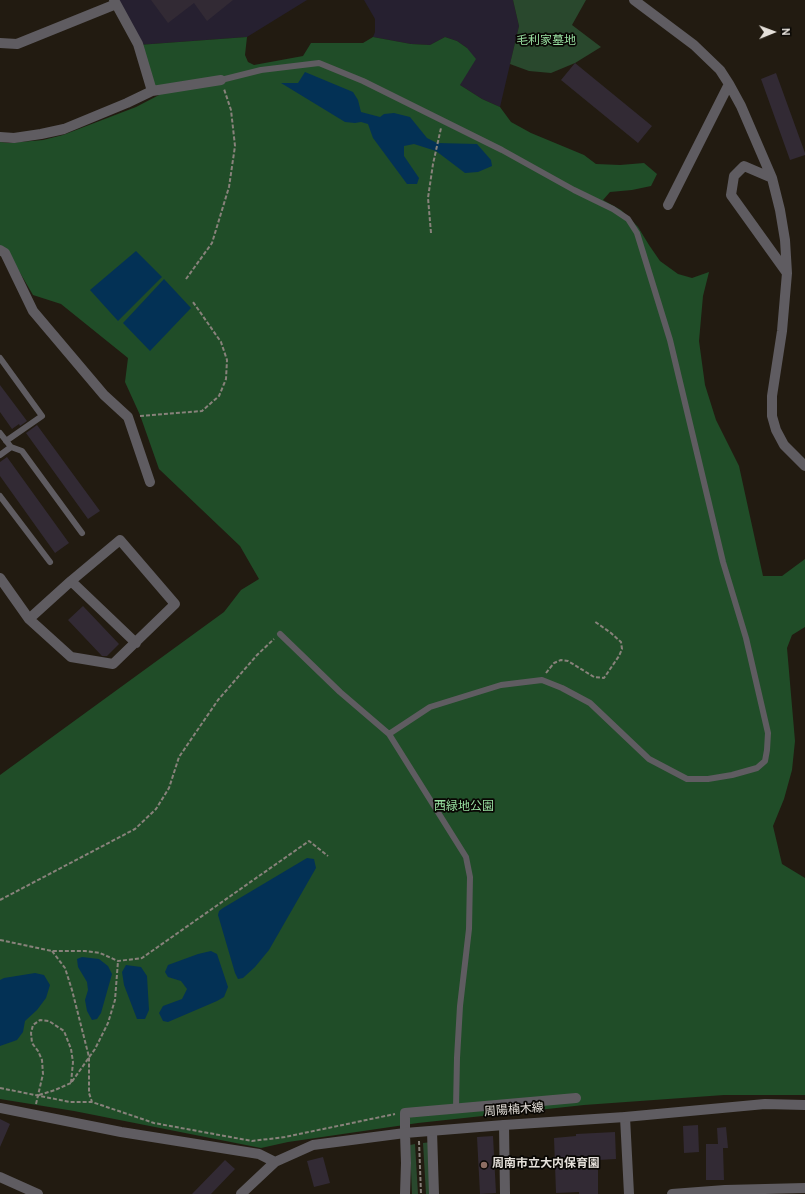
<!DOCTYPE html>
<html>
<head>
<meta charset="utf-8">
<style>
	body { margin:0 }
	#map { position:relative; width:805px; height:1194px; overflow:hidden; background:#221b11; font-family:Overpass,sans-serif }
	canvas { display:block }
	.north { position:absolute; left:753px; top:12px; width:40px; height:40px; -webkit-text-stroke:3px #090704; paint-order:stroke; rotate:89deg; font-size:11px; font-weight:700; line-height:16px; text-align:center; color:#e5e0da }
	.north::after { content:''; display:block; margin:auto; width:14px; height:18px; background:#e5e0da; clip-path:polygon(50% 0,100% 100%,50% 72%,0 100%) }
</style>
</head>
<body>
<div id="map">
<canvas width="805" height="1194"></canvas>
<div class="north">N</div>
</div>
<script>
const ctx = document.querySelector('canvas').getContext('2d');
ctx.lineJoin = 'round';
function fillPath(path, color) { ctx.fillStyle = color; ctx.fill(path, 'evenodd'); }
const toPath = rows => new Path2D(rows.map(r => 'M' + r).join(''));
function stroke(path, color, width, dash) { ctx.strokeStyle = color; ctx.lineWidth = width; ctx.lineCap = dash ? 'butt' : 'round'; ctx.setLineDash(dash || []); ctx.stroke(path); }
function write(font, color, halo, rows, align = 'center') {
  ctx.font = font + ' Overpass,"Noto Sans JP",sans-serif'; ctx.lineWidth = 3.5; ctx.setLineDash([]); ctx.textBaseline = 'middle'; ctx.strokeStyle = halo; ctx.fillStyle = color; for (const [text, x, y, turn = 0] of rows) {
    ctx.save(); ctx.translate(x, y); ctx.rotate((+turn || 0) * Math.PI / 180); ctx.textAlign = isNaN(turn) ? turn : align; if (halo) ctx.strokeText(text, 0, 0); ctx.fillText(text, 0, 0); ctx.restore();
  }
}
const medical = toPath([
	[114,0,307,0,247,37,138,45],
	[364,0,513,0,519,26,500,107,482,99,460,85,467,48,457,41,445,37,430,45,411,44,373,37,375,32,375,19]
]);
const green = toPath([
	[513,0,586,0,572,25,601,47,575,63,551,73,529,71,510,64,519,26],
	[432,1142,434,1194,426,1194,423,1143],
	[415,1144,418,1194,412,1194,410,1145]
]);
const forest = toPath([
	[247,37,245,55,248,62,254,65,303,56,311,43,363,43,373,37,411,44,430,45,445,37,457,41,467,48,476,59,460,85,482,99,500,107,511,122,531,133,584,155,596,164,620,165,644,163,657,174,651,186,632,190,610,192,603,200,621,210,638,227,649,245,660,261,678,274,692,278,709,272,703,296,699,341,705,385,716,420,739,466,763,576,782,576,805,559,805,627,792,635,787,648,795,741,792,770,784,799,773,826,782,864,805,878,805,1095,724,1095,584,1105,418,1123,288,1142,261,1148,74,1111,0,1099,0,775,224,612,241,590,259,579,240,546,159,469,140,415,125,382,128,358,61,304,33,295,9,254,0,247,0,142,9,143,43,140,63,135,136,107,159,95,138,45]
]);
const water = toPath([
	[305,72,353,92,358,100,361,112,380,117,384,114,394,113,410,117,427,138,437,143,477,144,491,160,492,166,478,172,465,173,436,151,414,144,404,146,404,156,419,178,417,184,407,184,373,138,368,124,361,122,355,123,345,122,281,83,298,83],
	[136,251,162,277,118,321,90,290],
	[164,279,191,308,150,351,123,323],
	[307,858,314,859,316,868,269,950,255,967,243,978,238,979,235,973,218,915,219,911,223,908],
	[211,951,217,954,228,987,224,997,217,1001,168,1022,163,1021,159,1013,163,1006,182,999,187,989,181,981,168,977,165,972,168,965,198,954],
	[82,957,99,959,108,966,112,974,101,1013,97,1019,92,1020,87,1011,85,1000,88,990,87,982,78,967,77,959],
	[126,965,141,967,147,976,149,1010,145,1019,137,1019,124,985,122,972],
	[35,973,44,975,50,985,46,998,37,1010,25,1021,23,1032,17,1040,0,1046,0,980,4,978]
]);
const building = toPath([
	[151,0,233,0,207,21,194,3,168,23],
	[575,63,652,126,638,143,561,80],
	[776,73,805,153,805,155,790,160,761,79],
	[0,385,27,421,20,426,19,424,12,429,0,412],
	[37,425,100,511,88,519,26,433],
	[7,457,69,543,55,553,0,476,0,462],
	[83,606,119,644,107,656,102,656,68,620],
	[0,1119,10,1124,0,1147],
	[698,1125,699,1152,684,1153,683,1126],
	[726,1127,728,1148,723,1148,724,1180,706,1180,706,1144,718,1144,717,1128],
	[615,1132,616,1159,598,1160,598,1194,579,1194,579,1192,556,1193,554,1138,576,1136,576,1134],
	[493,1136,496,1193,480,1194,477,1137],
	[323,1157,330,1183,314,1187,307,1161],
	[225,1160,235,1169,211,1194,192,1194]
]);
const path = toPath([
	[431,233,428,198,433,164,441,128],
	[186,279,212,243,229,187,235,146,231,110,224,89],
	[140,416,202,411,219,396,226,379,227,360,221,342,193,302],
	[546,673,554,663,561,660,568,661,594,677,604,678,619,656,622,649,621,642,611,633,594,621],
	[0,900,135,829,156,809,169,788,179,757,218,700,257,655,274,639],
	[0,940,52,951,85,951,100,953,118,961,142,958,309,841,328,856],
	[52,951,65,968,72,990,89,1057,89,1093,92,1102],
	[0,1088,70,1102,92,1102,154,1123,252,1141,285,1137,395,1114],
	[39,1095,55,1090,71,1083,95,1049,108,1023,115,1000,118,961],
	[36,1104,43,1074,42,1060,38,1051,32,1043,31,1033,33,1025,40,1020,49,1021,64,1031,71,1049,73,1062,71,1083],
	[419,1141,421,1194]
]);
const service = toPath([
	[221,80,261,70,319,63,363,81,502,150,574,190,613,209,628,219,637,233,670,340,723,562,746,638,768,733,767,750,765,761,757,768,732,775,708,779,687,779,649,759,590,703,562,688,542,680,501,685,430,707,389,734],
	[0,358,42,416,6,441],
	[0,433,11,447,22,451,82,533],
	[0,455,11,447],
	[0,496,50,562],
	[280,634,340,692,389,734,466,857,470,877,469,929,460,1006,457,1058,456,1108]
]);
const minor = toPath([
	[114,0,138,44,152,91],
	[634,0,694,45,720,70,729,84,741,106,772,178,780,210,785,240,787,273,782,331,772,396,772,416,776,430,784,445,805,466],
	[0,43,17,44,116,4],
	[0,137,14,138,41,134,64,129,127,103,152,91,221,80],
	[772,178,744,166,734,176,731,195,787,273],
	[668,205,729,84],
	[0,250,5,253,33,311,104,395,128,417,150,482],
	[0,578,29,619,71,657,113,664,175,604,120,540,71,581,29,619],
	[71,581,136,643],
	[625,1117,629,1194],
	[504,1125,505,1194],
	[432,1131,434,1194],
	[405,1133,405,1113,576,1098],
	[0,1177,38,1194],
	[672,1194,725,1190,805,1188]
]);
const tertiary = toPath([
	[0,1108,121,1132,259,1154,275,1162],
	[241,1194,275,1162,313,1145,405,1133,504,1125,625,1117,765,1104,805,1105],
	[405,1194,406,1163,405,1133]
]);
const markers = [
	[484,1165,4,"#8d6e63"]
];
const parkNames = [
	["毛利家墓地",546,42],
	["西緑地公園",464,808]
];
const streetNames = [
	["周陽楠木線",514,1111,-4]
];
const poiNames = [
	["周南市立大内保育園",492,1165]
];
fillPath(medical, '#262030');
fillPath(green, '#29482d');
fillPath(forest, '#204d28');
fillPath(water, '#033155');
fillPath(building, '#322a34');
stroke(path, '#88827b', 2, [4, 2]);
stroke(service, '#5f5c61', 6);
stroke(minor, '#5f5c61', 10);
stroke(tertiary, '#5f5c61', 10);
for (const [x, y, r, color] of markers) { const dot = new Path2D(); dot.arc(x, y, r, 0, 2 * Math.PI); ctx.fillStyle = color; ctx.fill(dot); stroke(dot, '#090704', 1.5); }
write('12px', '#98dea0', '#090704', parkNames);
write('12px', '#e5e0da', '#090704', streetNames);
write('bold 12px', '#e5e0da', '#090704', poiNames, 'left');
</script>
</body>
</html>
